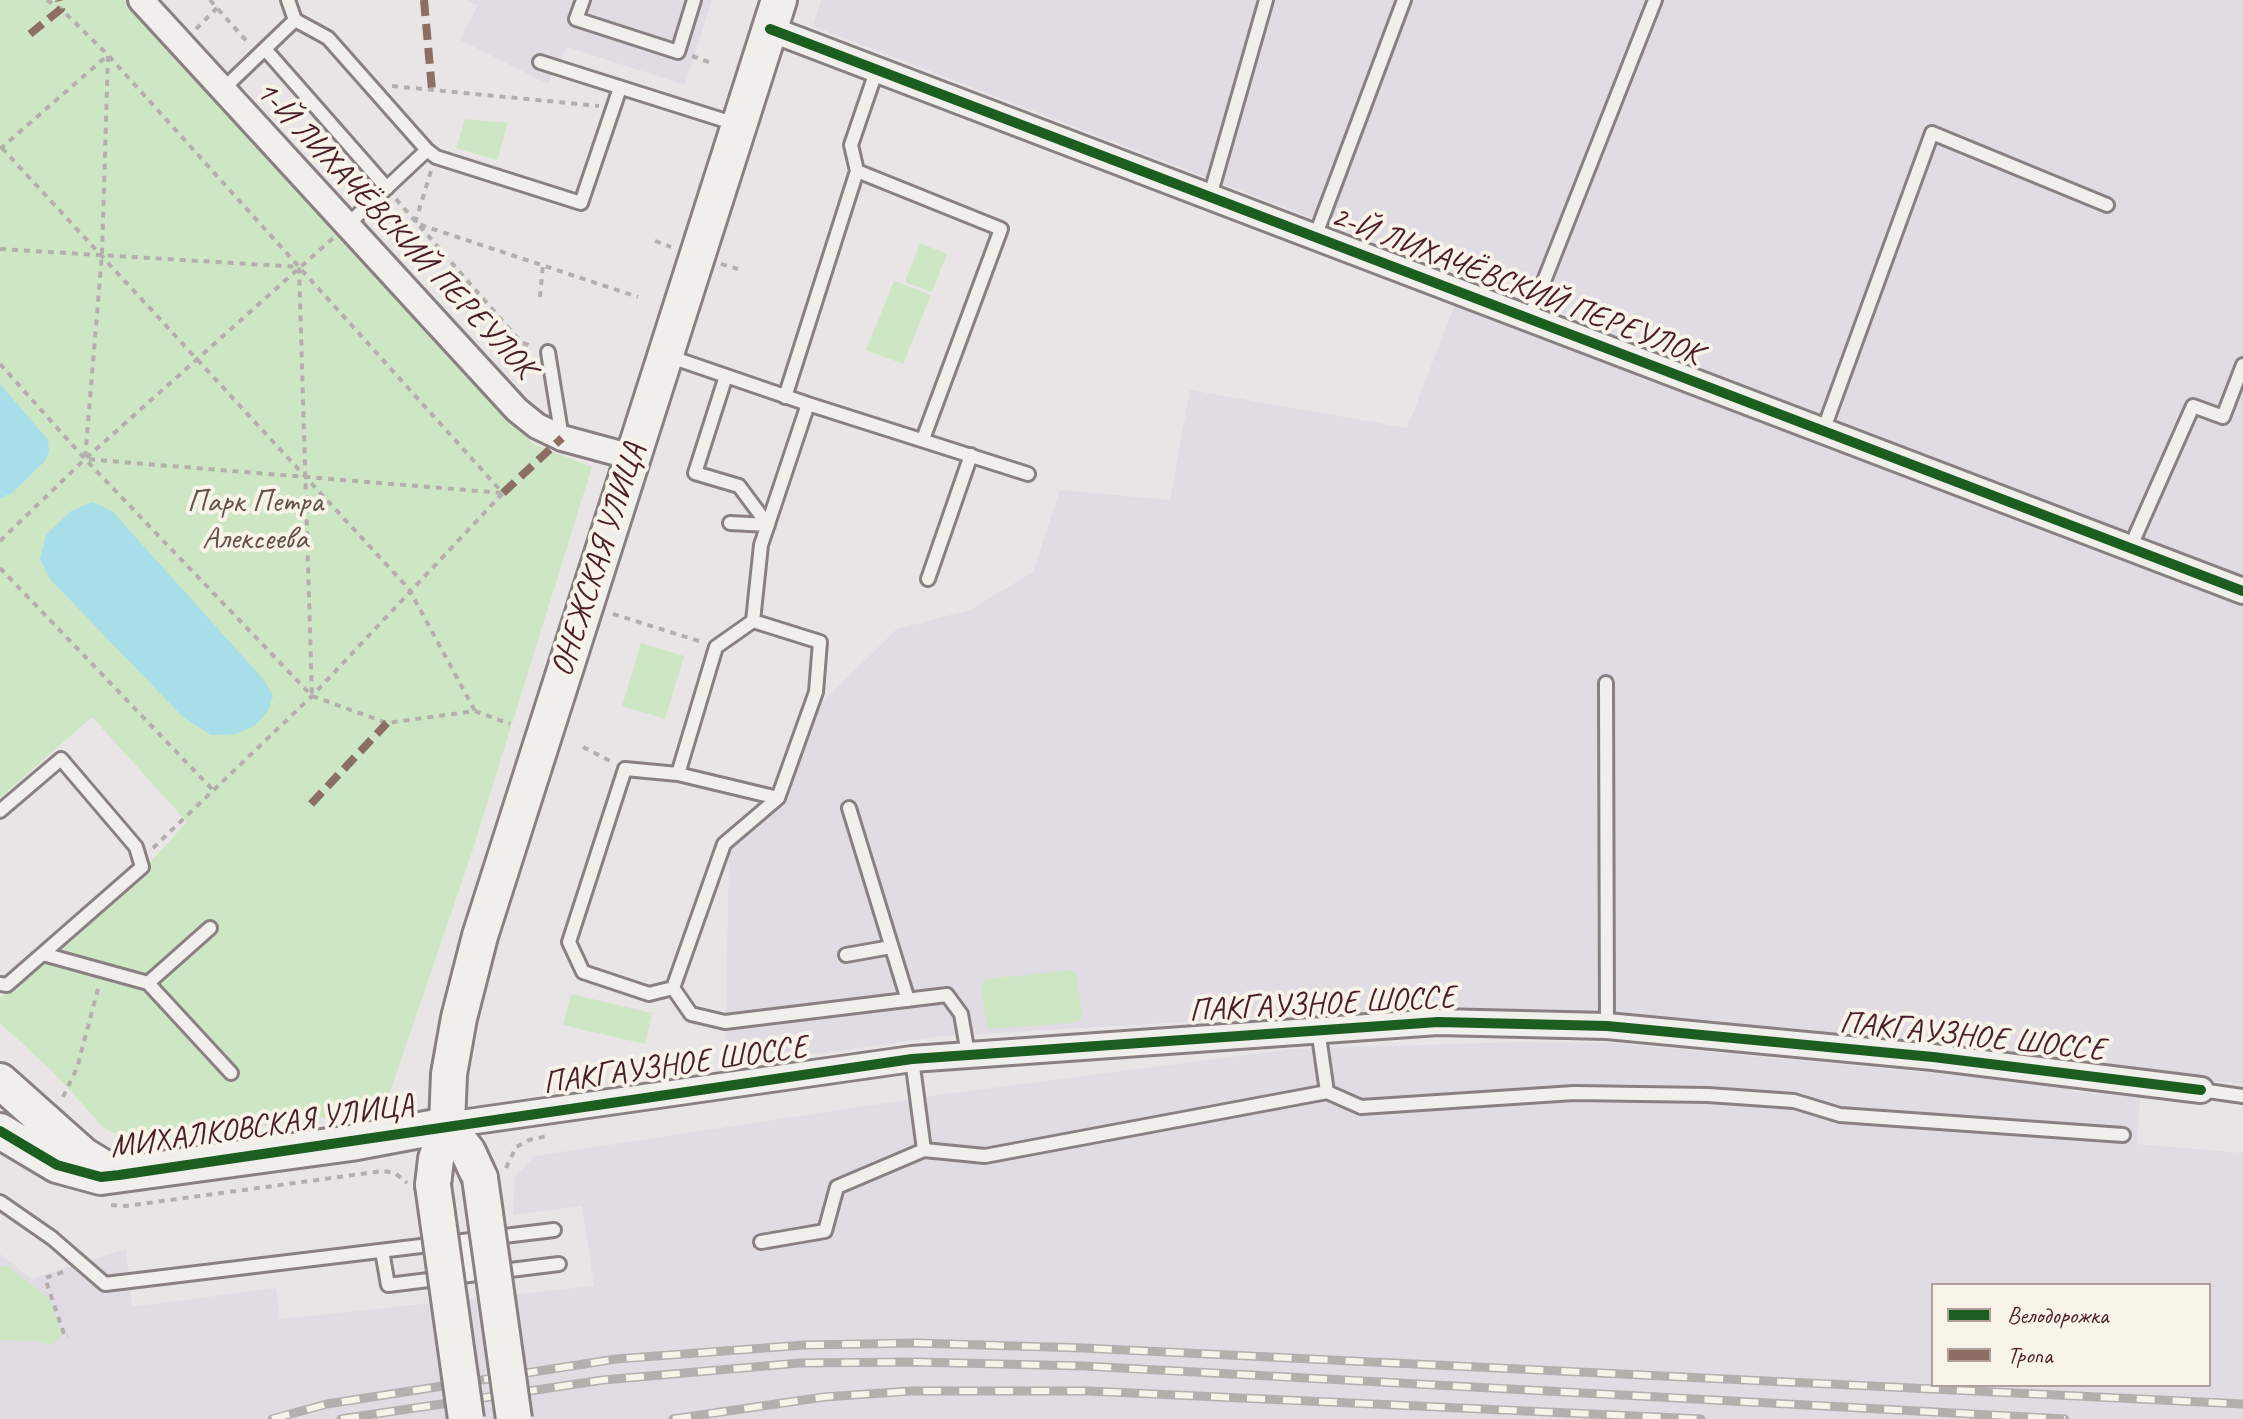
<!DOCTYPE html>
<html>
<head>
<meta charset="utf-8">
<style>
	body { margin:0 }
	#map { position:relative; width:2243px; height:1419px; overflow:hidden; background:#e9e5e6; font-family:Caveat,sans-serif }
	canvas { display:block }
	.legend { position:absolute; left:1931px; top:1283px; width:280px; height:104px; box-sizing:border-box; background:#f7f3e8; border:2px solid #b29e9c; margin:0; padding:10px 14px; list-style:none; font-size:24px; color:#4a1f2b }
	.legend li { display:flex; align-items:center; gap:16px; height:40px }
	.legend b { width:40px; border:2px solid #b29e9c }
</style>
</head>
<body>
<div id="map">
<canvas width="2243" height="1419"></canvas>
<ul class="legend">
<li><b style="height:10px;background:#1b5e20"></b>Велодорожка</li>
<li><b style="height:10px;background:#8d6e63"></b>Тропа</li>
</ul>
</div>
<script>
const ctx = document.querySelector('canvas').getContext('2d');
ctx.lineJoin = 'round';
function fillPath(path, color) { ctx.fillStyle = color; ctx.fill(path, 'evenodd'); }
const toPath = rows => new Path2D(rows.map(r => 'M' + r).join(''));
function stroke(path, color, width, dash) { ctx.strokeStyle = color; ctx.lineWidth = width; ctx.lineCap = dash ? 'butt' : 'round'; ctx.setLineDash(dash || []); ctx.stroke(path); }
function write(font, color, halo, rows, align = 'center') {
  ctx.font = font + ' Caveat,sans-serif'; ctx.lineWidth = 8; ctx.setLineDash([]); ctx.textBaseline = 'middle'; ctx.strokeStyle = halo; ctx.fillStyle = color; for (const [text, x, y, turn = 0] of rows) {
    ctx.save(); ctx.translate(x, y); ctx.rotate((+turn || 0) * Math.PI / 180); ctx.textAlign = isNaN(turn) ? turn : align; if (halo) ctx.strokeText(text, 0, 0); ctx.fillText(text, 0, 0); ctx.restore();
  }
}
const built = toPath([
	[467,0,712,0,685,85,567,47,548,84,460,40,478,5],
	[821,0,2243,0,2243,576,813,26],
	[1456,302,2243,605,2243,1084,1621,1017,1444,1007,943,1036,725,1067,729,851,785,800,813,711,897,629,970,610,1033,572,1060,490,1170,500,1190,390,1407,428],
	[1517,1042,1612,1043,2059,1085,2075,1092,2140,1097,2137,1144,2243,1153,2243,1419,0,1419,0,1254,32,1279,126,1249,132,1307,276,1288,280,1319,594,1286,582,1206,513,1215,515,1176,535,1156,946,1094,1292,1049],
	[1933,1285,2209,1285,2209,1385,1933,1385]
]);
const green = toPath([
	[0,0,125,0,533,444,592,467,471,855,390,1092,379,1106,358,1113,133,1143,103,1127,54,1073,0,1023,0,998,145,868,187,822,92,717,0,798],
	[465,119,508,123,497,160,456,148],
	[920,243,947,254,932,292,905,282],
	[894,281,931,295,903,364,866,350],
	[641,643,684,656,665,719,622,706],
	[1071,970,1077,975,1082,1019,1072,1023,987,1029,981,985,986,979],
	[571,994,652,1013,645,1044,563,1025],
	[0,1266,7,1266,49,1298,62,1334,52,1345,37,1341,0,1340]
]);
const water = toPath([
	[0,384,48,440,49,452,44,462,12,493,0,498],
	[92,502,112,511,264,680,273,696,268,711,254,726,236,734,211,735,182,716,50,579,40,559,46,535,71,511]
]);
const path = toPath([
	[47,0,61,9,108,55,501,491],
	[210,0,249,44],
	[196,29,217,8],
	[692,56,711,63],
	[392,86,599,106],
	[2,148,409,589,475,711],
	[0,149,108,55,102,254,85,459,503,493],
	[431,171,415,223,638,297],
	[396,199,521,342,533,347],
	[655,241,671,247],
	[0,249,299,267,312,696],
	[721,264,738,269],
	[540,297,543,265],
	[0,364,85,459,312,696,387,723,475,711,510,724],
	[0,541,85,459,333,238],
	[0,568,212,789],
	[613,614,702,642],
	[583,747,612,762],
	[153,848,312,696,503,493],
	[63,1097,77,1068,99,985],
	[506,1168,516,1147,529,1140,547,1136],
	[111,1205,126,1206,383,1171,395,1173,407,1183],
	[63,1272,45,1278,65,1337,68,1336]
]);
const lane = toPath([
	[288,0,295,20],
	[583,0,576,19,678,52,694,0],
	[265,49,387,188],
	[540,62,739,125],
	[222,90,295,20,328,38,427,150,346,226],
	[427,150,436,157,581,203,620,88],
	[857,171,1001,229,923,439],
	[1210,196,1266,0],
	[1315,237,1404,0],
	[1529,319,1655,0],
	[548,352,562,438],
	[668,356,808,404,761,545,753,621,716,647,678,774,625,769,569,942,583,972,649,994,673,988,724,844,778,798],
	[726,376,695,473,739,486,768,525],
	[785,397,857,171,851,145,877,69],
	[808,404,1028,474],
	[1823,431,1932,133,2107,205],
	[730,523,768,525],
	[2130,548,2193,406,2223,417,2243,365],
	[928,579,971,455],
	[1606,683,1607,1026],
	[678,774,778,798,816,692,820,642,753,621],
	[849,808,908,1000],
	[0,811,61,759,136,847,142,867,7,985,0,984],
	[43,954,148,983,231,1073],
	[846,955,891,947],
	[148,983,210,928],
	[673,988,691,1014,725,1022,947,995,961,1014,968,1054],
	[912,1059,924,1150,985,1156,1327,1092,1318,1029],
	[2201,1090,2243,1096],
	[1327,1092,1361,1107,1574,1093,1708,1095,1794,1101,1840,1115,2123,1135],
	[0,1202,52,1238,105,1284,554,1230],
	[465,1241,470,1275],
	[761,1242,825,1231,837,1187,924,1150],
	[382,1251,388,1285,559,1264]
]);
const street = toPath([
	[141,0,517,410,537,426,562,438,632,457],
	[770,29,2243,591],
	[447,1125,912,1059,1438,1022,1607,1026,1933,1057,2201,1090]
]);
const secondary = toPath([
	[0,1081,83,1155,111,1172],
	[447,1125,468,1152,480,1178],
	[0,1131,57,1165,101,1177,351,1143,447,1125],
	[433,1185,436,1159,447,1125,449,1074,459,1018,480,936,779,0]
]);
const rail = toPath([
	[272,1419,327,1404,616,1359,805,1345,916,1343,1083,1348,2243,1404],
	[341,1419,603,1380,800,1363,915,1362,1084,1366,2065,1419],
	[673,1419,824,1397,911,1391,1088,1391,1701,1419]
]);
const secondaryBridge = toPath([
	[480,1178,514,1419],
	[433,1185,466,1419]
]);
const quiet = toPath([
	[424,0,432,90],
	[30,34,61,9,59,0],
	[503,493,562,438],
	[311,804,387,723]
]);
const cycleway = toPath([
	[770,29,2243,591],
	[0,1131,57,1165,101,1177,119,1175,912,1059,1438,1022,1607,1026,1933,1057,2201,1090]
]);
const streetNames = [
	["1-Й ЛИХАЧЁВСКИЙ ПЕРЕУЛОК",395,230,47],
	["2-Й ЛИХАЧЁВСКИЙ ПЕРЕУЛОК",1516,286,21],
	["ОНЕЖСКАЯ УЛИЦА",599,560,-72],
	["ПАКГАУЗНОЕ ШОССЕ",1322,1005,-3],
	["ПАКГАУЗНОЕ ШОССЕ",1972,1037,6],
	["ПАКГАУЗНОЕ ШОССЕ",675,1066,-8],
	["МИХАЛКОВСКАЯ УЛИЦА",262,1127,-8]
];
const parkNames = [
	["Парк Петра",255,503],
	["Алексеева",255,540]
];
fillPath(built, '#e1dbe4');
fillPath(green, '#cde7c4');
fillPath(water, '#a8ddea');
stroke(lane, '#8a8082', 18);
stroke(street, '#8a8082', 30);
stroke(secondary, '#8a8082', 40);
stroke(path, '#b4aead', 4, [6, 6]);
stroke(lane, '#f1efec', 12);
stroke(street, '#f1efec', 24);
stroke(secondary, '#f1efec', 34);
stroke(rail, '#b4aead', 9);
stroke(rail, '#f7f3e8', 6, [18]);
stroke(secondaryBridge, '#8a8082', 40, []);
stroke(secondaryBridge, '#f1efec', 34);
stroke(quiet, '#8d6e63', 8, [16, 8]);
stroke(cycleway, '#1b5e20', 10);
write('32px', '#4a1f2b', '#f7f3e8', streetNames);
write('32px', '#65514a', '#f7f3e8', parkNames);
</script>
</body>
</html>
